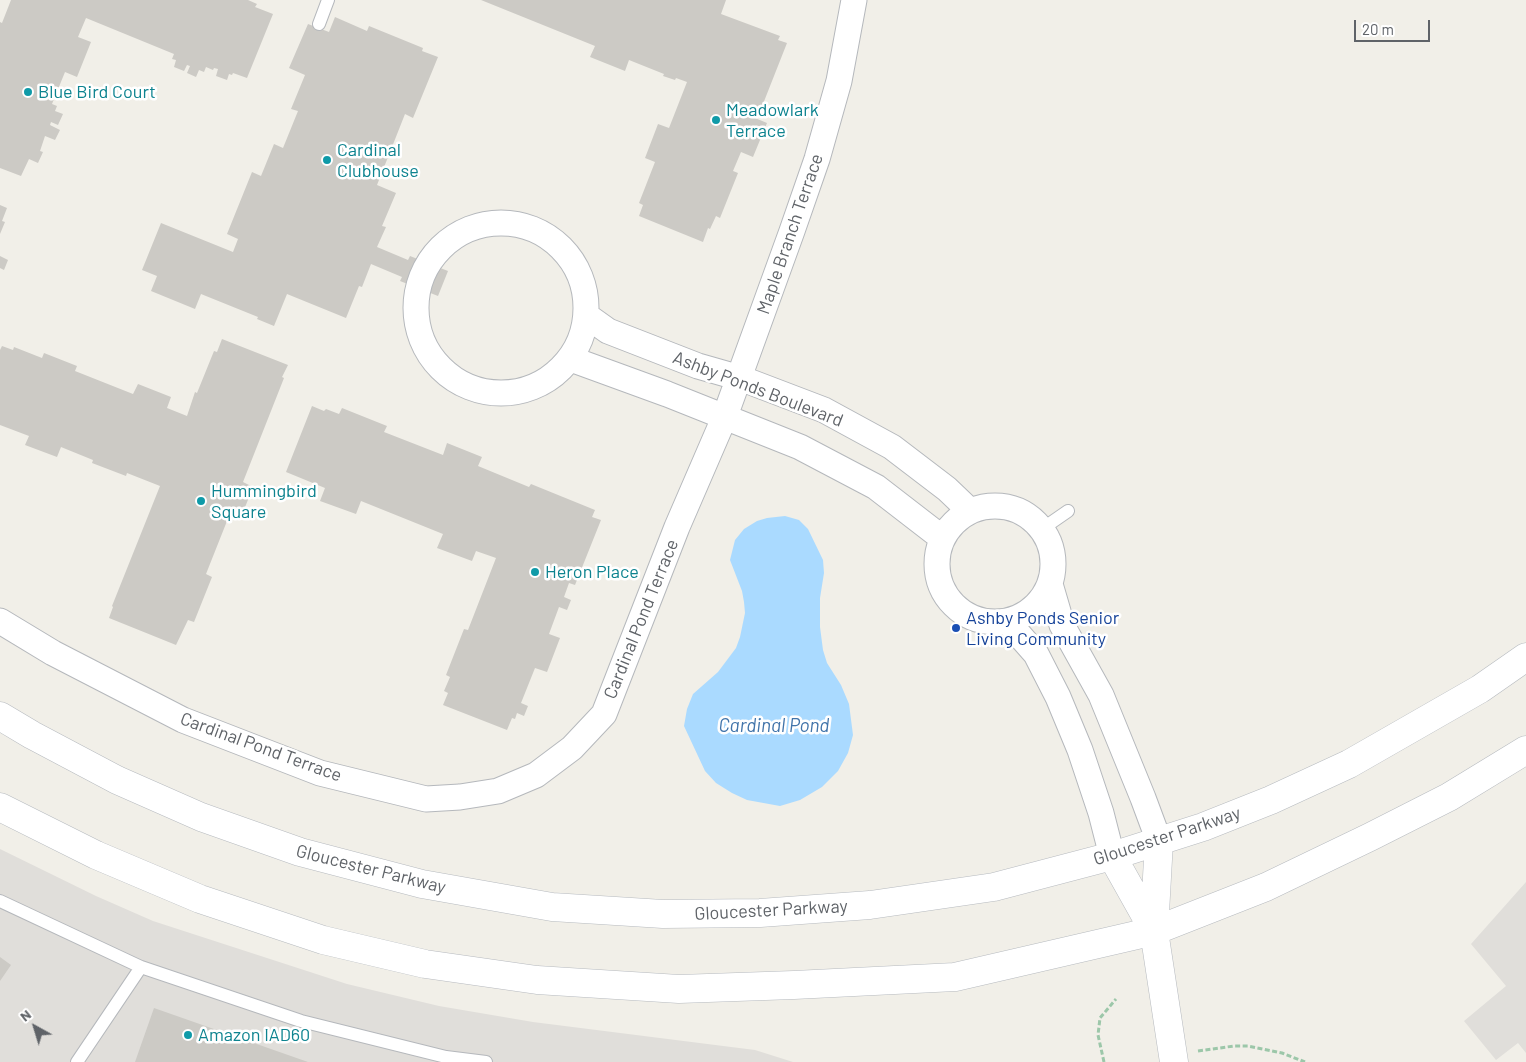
<!DOCTYPE html>
<html>
<head>
<meta charset="utf-8">
<style>
	body { margin:0 }
	#map { position:relative; width:1526px; height:1062px; overflow:hidden; background:#f1efe8; font-family:Barlow,sans-serif }
	canvas { display:block }
	.north { position:absolute; left:10px; top:1002px; width:50px; height:50px; -webkit-text-stroke:4px #fff; paint-order:stroke; rotate:321deg; font-size:14px; font-weight:700; line-height:20px; text-align:center; color:#5f6368 }
	.north::after { content:''; display:block; margin:auto; width:18px; height:22px; background:#5f6368; clip-path:polygon(50% 0,100% 100%,50% 72%,0 100%) }
	.scale { position:absolute; left:1354px; top:20px; width:76px; height:22px; box-sizing:border-box; border:2px solid #5f6368; border-top:0; padding-left:6px; font-size:15px; line-height:18px; white-space:nowrap; color:#5f6368; -webkit-text-stroke:4px #fff; paint-order:stroke }
</style>
</head>
<body>
<div id="map">
<canvas width="1526" height="1062"></canvas>
<div class="north">N</div>
<div class="scale">20 m</div>
</div>
<script>
const ctx = document.querySelector('canvas').getContext('2d');
ctx.lineJoin = 'round';
function fillPath(path, color) { ctx.fillStyle = color; ctx.fill(path, 'evenodd'); }
const toPath = rows => new Path2D(rows.map(r => 'M' + r).join(''));
function stroke(path, color, width, dash) { ctx.strokeStyle = color; ctx.lineWidth = width; ctx.lineCap = dash ? 'butt' : 'round'; ctx.setLineDash(dash || []); ctx.stroke(path); }
function write(font, color, halo, rows, align = 'center') {
  ctx.font = font + ' Barlow,sans-serif'; ctx.lineWidth = 5; ctx.setLineDash([]); ctx.textBaseline = 'middle'; ctx.strokeStyle = halo; ctx.fillStyle = color; for (const [text, x, y, turn = 0] of rows) {
    ctx.save(); ctx.translate(x, y); ctx.rotate((+turn || 0) * Math.PI / 180); ctx.textAlign = isNaN(turn) ? turn : align; if (halo) ctx.strokeText(text, 0, 0); ctx.fillText(text, 0, 0); ctx.restore();
  }
}
const industrial = toPath([
	[0,849,96,896,153,921,347,984,439,1006,533,1022,755,1050,793,1062,0,1062],
	[1526,882,1526,1053,1518,1043,1496,1060,1464,1021,1506,986,1471,944]
]);
const water = toPath([
	[785,516,799,520,808,529,823,560,824,573,820,598,820,627,823,650,827,663,841,685,849,704,853,735,848,753,838,771,822,787,800,800,780,806,747,800,732,793,716,783,705,771,684,726,687,709,693,694,718,672,736,648,740,637,745,613,744,602,742,591,730,560,735,540,744,529,757,521,767,518]
]);
const building = toPath([
	[11,0,248,0,257,4,255,7,273,14,247,78,233,73,232,75,229,74,227,80,216,76,218,69,214,68,213,70,206,67,204,72,199,70,196,77,187,73,190,66,187,65,184,71,174,67,176,60,172,59,174,54,86,18,78,37,91,42,77,77,65,72,52,104,57,106,55,111,63,114,58,125,51,122,50,125,60,130,55,140,45,136,40,151,43,152,38,163,29,159,21,176,0,168,0,22,2,23],
	[481,0,726,0,721,14,780,36,778,40,787,43,761,109,759,108,755,118,767,123,753,157,741,152,733,171,738,173,720,218,716,216,710,229,708,228,703,242,639,216,643,205,639,203,655,162,645,158,658,124,669,128,687,82,676,78,675,80,663,76,664,74,629,60,625,71,590,57,595,46],
	[335,17,367,31,369,26,423,48,422,51,438,57,413,118,405,114,377,185,396,193,382,226,386,227,377,247,408,260,410,256,448,271,438,296,400,281,402,277,371,264,362,287,359,286,346,318,287,294,274,326,257,319,258,317,201,294,195,309,151,291,157,276,142,270,161,223,233,252,238,239,227,234,252,172,261,176,274,144,283,148,298,111,291,109,305,75,289,68,308,24,329,32],
	[0,205,7,208,2,221,5,222,0,234],
	[0,256,8,260,4,270,0,268],
	[222,339,288,365,282,377,284,378,243,482,253,487,240,520,229,516,206,574,212,577,194,622,188,620,176,645,109,618,113,607,112,606,160,486,127,473,126,476,92,463,93,460,61,447,57,457,25,445,29,436,0,425,0,350,2,346,13,350,14,347,42,358,44,353,77,366,75,371,133,394,138,384,171,397,167,408,187,416,195,392,197,393,214,351,217,352],
	[312,406,324,411,326,409,339,414,342,408,387,426,384,432,443,455,447,443,482,457,478,466,529,487,531,484,595,510,592,517,601,520,575,585,569,583,564,597,571,600,567,610,559,607,549,634,560,638,547,672,535,668,521,703,528,706,524,716,517,713,515,719,512,718,507,730,443,705,448,693,444,691,450,677,446,675,464,629,468,630,496,558,476,551,472,561,437,548,443,534,361,501,356,514,320,501,325,488,286,472],
	[0,957,11,965,0,981],
	[154,1008,308,1062,135,1062]
]);
const path = toPath([
	[1198,1051,1234,1046,1248,1046,1282,1053,1305,1062],
	[1104,1062,1098,1035,1100,1018,1116,999]
]);
const lane = toPath([
	[319,24,328,0],
	[1042,529,1068,511],
	[0,901,141,967,301,1021,446,1057,486,1062],
	[77,1062,141,967]
]);
const street = toPath([
	'416 308a85 85 0 1 1 170 0a85 85 0 1 1-170 0Z',
	[587,316,608,331,698,366,740,378,824,410,892,447,947,489,970,511],
	[571,359,667,394,800,447,876,487,942,538],
	'937 564a58 58 0 1 1 116 0a58 58 0 1 1-116 0Z',
	[1050,584,1062,625,1101,695,1143,798,1159,841],
	[0,621,53,653,183,720,320,773,426,799,460,797,498,791,536,775,572,748,604,714,677,527,725,416,792,231,817,159,839,81,854,0],
	[1007,621,1036,654,1058,697,1080,750,1101,813,1112,856]
]);
const secondary = toPath([
	[0,716,32,735,117,780,201,817,300,852,422,884,552,907,663,914,760,913,870,905,994,887,1112,856,1203,827,1271,800,1349,764,1480,689,1526,657],
	[0,807,96,855,200,899,323,940,425,964,537,980,679,989,794,985,955,977,1154,931,1266,887,1370,837,1449,797,1526,750],
	[1159,841,1154,931,1174,1062],
	[1112,856,1154,931]
]);
const markers = [
	[28,92,5,"#0f9aa8"],
	[716,120,5,"#0f9aa8"],
	[327,160,5,"#0f9aa8"],
	[201,501,5,"#0f9aa8"],
	[535,572,5,"#0f9aa8"],
	[956,628,5,"#1a4fb4"],
	[188,1035,5,"#0f9aa8"]
];
const cultureNames = [
	["Blue Bird Court",38,92],
	["Meadowlark",726,110],
	["Terrace",726,131],
	["Cardinal",337,150],
	["Clubhouse",337,171],
	["Hummingbird",211,491],
	["Square",211,512],
	["Heron Place",545,572],
	["Amazon IAD60",198,1035]
];
const streetNames = [
	["Maple Branch Terrace",790,234,-71],
	["Ashby Ponds Boulevard",758,389,21],
	["Cardinal Pond Terrace",641,619,-68],
	["Cardinal Pond Terrace",261,747,20],
	["Gloucester Parkway",1167,836,-18],
	["Gloucester Parkway",371,869,14],
	["Gloucester Parkway",771,910,-3]
];
const transitNames = [
	["Ashby Ponds Senior",966,618],
	["Living Community",966,639]
];
const waterNames = [
	["Cardinal Pond",774,726]
];
fillPath(industrial, '#e0deda');
fillPath(water, '#aadaff');
fillPath(building, '#cccac5');
stroke(lane, '#b5b8bc', 14);
stroke(street, '#b5b8bc', 27);
stroke(secondary, '#b6babf', 29);
stroke(path, '#9cc7a9', 3, [5, 2.5]);
stroke(lane, '#fff', 12);
stroke(street, '#fff', 25);
stroke(secondary, '#fff', 28);
for (const [x, y, r, color] of markers) { const dot = new Path2D(); dot.arc(x, y, r, 0, 2 * Math.PI); ctx.fillStyle = color; ctx.fill(dot); stroke(dot, '#fff', 2); }
write('18px', '#0d838f', '#fff', cultureNames, 'left');
write('18px', '#5f6368', '#fff', streetNames);
write('18px', '#164399', '#fff', transitNames, 'left');
write('italic 19px', '#4174aa', '#fff', waterNames);
</script>
</body>
</html>
